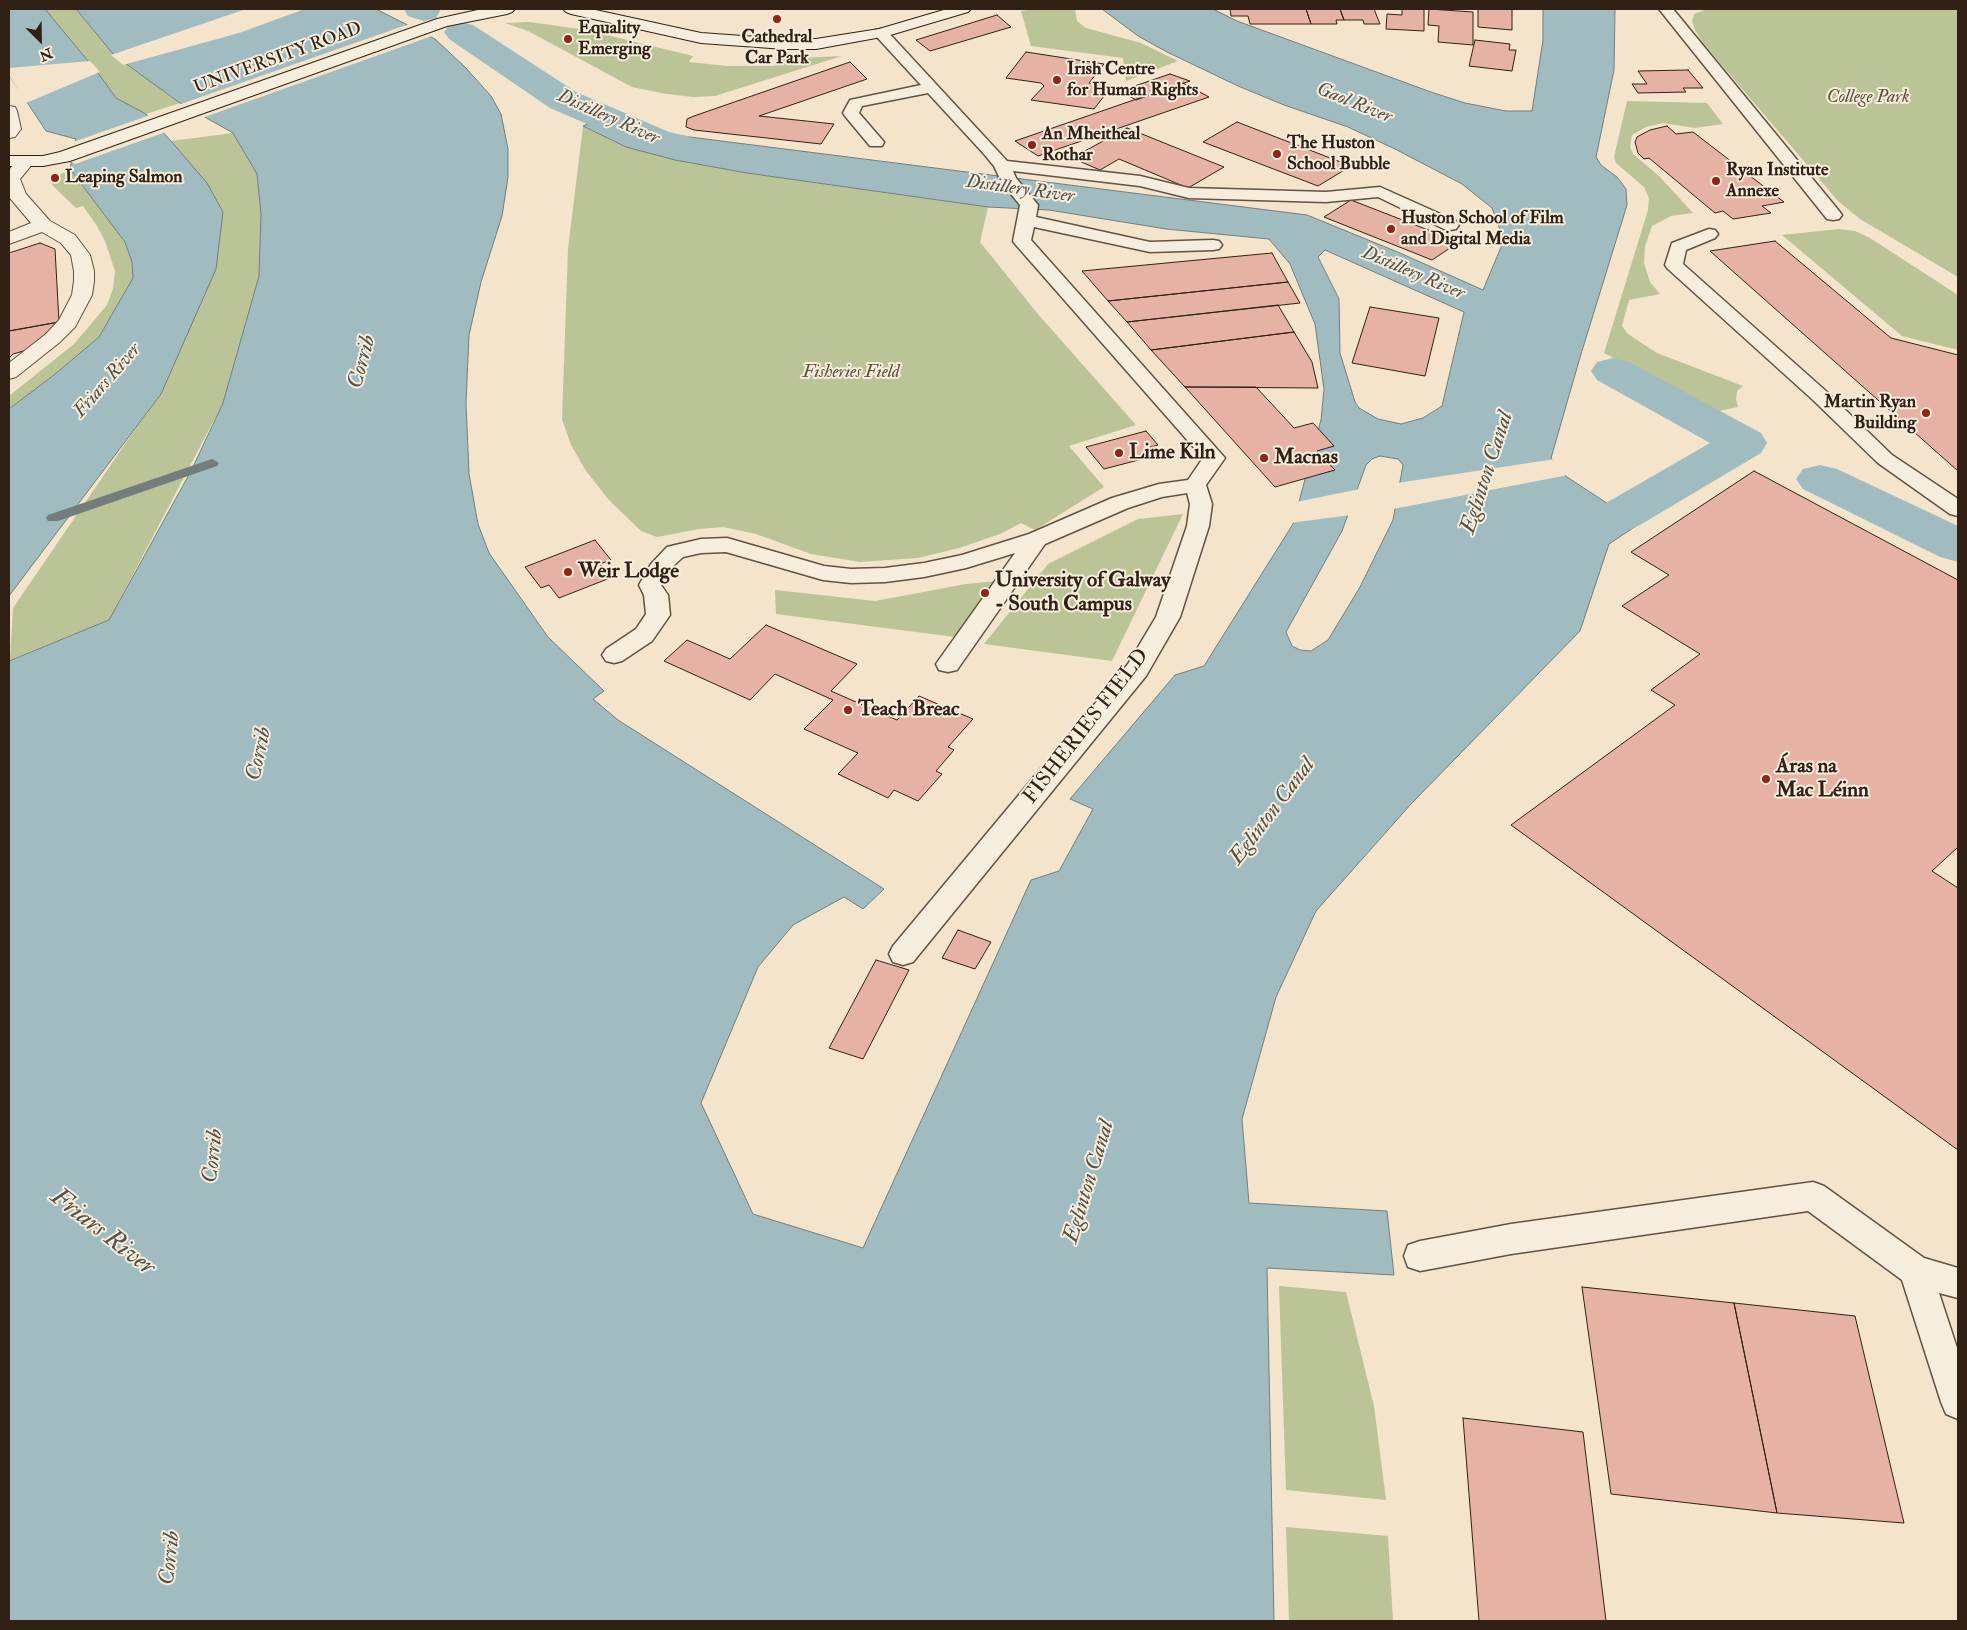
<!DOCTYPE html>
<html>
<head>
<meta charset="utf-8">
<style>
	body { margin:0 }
	#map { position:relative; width:1967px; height:1630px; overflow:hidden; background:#f3e4cb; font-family:"IM FELL Double Pica",serif }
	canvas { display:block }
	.frame { position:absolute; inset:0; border:10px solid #302114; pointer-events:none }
	.north { position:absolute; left:15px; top:15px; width:50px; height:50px; -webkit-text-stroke:4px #f7eddd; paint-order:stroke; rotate:157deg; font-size:14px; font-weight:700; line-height:20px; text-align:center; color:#302114 }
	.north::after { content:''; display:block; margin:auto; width:18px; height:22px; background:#302114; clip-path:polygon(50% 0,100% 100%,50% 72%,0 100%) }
</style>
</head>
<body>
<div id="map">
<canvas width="1967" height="1630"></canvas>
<div class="frame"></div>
<div class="north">N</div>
</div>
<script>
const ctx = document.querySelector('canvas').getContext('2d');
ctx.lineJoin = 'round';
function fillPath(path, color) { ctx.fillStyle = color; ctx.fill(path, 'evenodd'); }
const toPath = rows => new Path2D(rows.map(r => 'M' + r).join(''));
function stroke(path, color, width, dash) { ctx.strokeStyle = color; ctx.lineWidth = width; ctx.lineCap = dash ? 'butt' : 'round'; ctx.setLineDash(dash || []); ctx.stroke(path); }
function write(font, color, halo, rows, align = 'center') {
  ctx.font = font + ' "IM FELL Double Pica",serif'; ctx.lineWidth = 4; ctx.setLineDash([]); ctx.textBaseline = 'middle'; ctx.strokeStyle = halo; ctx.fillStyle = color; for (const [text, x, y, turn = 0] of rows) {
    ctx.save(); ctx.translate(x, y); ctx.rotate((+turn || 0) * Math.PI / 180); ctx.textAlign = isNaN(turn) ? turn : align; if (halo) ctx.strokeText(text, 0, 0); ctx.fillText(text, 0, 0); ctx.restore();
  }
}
const green = toPath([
	[45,9,76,9,114,55,180,103,146,114,116,98,98,73],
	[1034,9,1075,9,1077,21,1086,28,1141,43,1178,61,1126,81,1123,58,1031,46,1021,11],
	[1707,9,1955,9,1958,11,1958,277,1860,219,1838,201,1702,42,1695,30,1692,21,1694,14],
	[530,22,586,30,693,56,689,62,727,66,775,66,776,59,842,56,715,96,693,97,667,94,632,87,528,31,505,23],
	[1627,101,1707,103,1723,124,1695,128,1663,123,1646,127,1632,135,1630,147,1633,154,1659,176,1693,213,1671,216,1652,226,1645,246,1644,263,1650,282,1660,294,1629,300,1622,326,1628,334,1657,353,1743,386,1737,391,1736,399,1738,407,1719,411,1604,353,1648,210,1649,198,1644,187,1616,163,1614,157],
	[583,126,626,147,675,160,747,173,988,207,980,242,1037,313,1136,425,1069,446,1104,487,1035,530,1021,523,1000,534,959,548,918,558,860,562,811,554,756,534,723,527,699,529,657,537,641,531,609,500,586,471,571,445,562,419,568,249],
	[233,133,257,174,261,214,259,276,223,403,109,620,10,660,13,608,136,428,161,394,187,161,171,141],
	[70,169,125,242,132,262,133,278,99,337,54,375,9,409,9,396,74,344,107,305,113,289,115,271,105,241,97,226,83,206,76,208,52,185,51,181,57,176],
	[1839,229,1855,231,1870,238,1958,295,1958,350,1902,336,1782,235],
	[1183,514,1112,661,984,644,1048,564,1138,519],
	[997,581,955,637,776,614,775,590,875,601,966,584],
	[1279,1286,1346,1292,1374,1406,1386,1500,1286,1490],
	[1286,1527,1388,1536,1393,1621,1289,1621]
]);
const water = toPath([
	[9,9,45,9,98,73,116,98,146,114,171,141,207,183,223,212,216,269,161,394,9,596,9,409,54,375,99,337,133,278,132,262,125,242,70,169,76,139,46,131,9,75,9,9],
	[76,9,376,9,435,39,465,67,491,96,501,114,508,149,508,177,502,216,481,282,469,335,466,403,469,474,478,524,489,553,548,637,604,691,593,699,618,720,884,889,863,909,844,897,793,925,758,967,701,1103,753,1214,863,1248,1031,880,1059,871,1093,809,1070,799,1175,675,1204,666,1293,524,1321,420,1324,389,1315,324,1290,264,1269,239,1166,229,1049,210,988,207,747,173,675,160,626,147,583,126,618,111,666,134,1307,215,1400,253,1483,290,1504,240,1492,208,1462,184,1395,149,1348,127,1284,105,1238,86,1167,52,1138,36,1102,9,1213,9,1237,21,1431,92,1465,103,1506,111,1532,111,1543,40,1543,9,1615,9,1614,70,1596,157,1601,165,1617,177,1626,189,1627,205,1581,354,1551,458,1567,477,1639,524,1609,544,1580,631,1411,804,1316,911,1276,997,1242,1119,1249,1203,1387,1211,1394,1275,1267,1268,1274,1621,9,1621,9,661,109,620,191,471,223,403,259,276,261,214,257,174,233,133,180,103,114,55,76,9],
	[1325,250,1464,312,1442,406,1423,418,1401,424,1378,419,1359,408,1355,402,1340,353,1339,299,1318,257,1325,250],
	[1380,456,1398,459,1403,465,1393,520,1360,587,1328,640,1311,651,1300,650,1292,646,1286,632,1342,531,1366,465,1372,459,1380,456]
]);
const pier = toPath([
	[246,9,305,9,239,33,123,65,111,55],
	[409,24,432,36,202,118,178,105],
	[90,61,100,72,26,103,9,75,9,68],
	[150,115,166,132,75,164,69,160,73,142],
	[1555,459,1568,475,1393,509,1397,483],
	[1360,489,1351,515,1290,523,1296,502]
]);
const stream = toPath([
	[212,459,219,463,217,466,58,521,48,521,46,518,48,515,212,459]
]);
const canal = toPath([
	[404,9,439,9,440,11,436,18,424,21,408,16,404,9],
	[461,22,473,25,576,92,669,132,691,137,697,145,691,153,678,156,647,150,550,108,449,39,444,32,449,25,461,22],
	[1613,358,1629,362,1761,433,1767,443,1761,453,1640,525,1566,558,1548,563,1530,558,1523,547,1530,536,1606,503,1710,443,1597,380,1591,371,1597,362,1613,358],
	[1820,465,1837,469,1958,526,1958,562,1940,557,1803,489,1796,479,1803,469,1820,465]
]);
const building = toPath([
	[1230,9,1306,9,1311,24,1250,24,1248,16,1231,16,1230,9],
	[1306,9,1340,9,1344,20,1336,20,1337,24,1311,24,1306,9],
	[1340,9,1374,9,1380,24,1364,24,1363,20,1344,20,1340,9],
	[1402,9,1424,9,1424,31,1386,29,1387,14,1402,15,1402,9],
	[1429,9,1473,12,1473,45,1438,42,1439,26,1428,25,1429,9],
	[1478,9,1512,9,1512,30,1478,27,1478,9],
	[997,15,1011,27,930,51,916,40,997,15],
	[1475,40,1510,44,1509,50,1516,50,1512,71,1469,66,1475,40],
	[1026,52,1104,64,1089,83,1112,86,1094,109,1031,100,1044,86,1041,83,1006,78,1026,52],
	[850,62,867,79,759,116,834,124,821,144,694,130,686,127,687,119,694,116,850,62],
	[1688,70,1703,88,1683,88,1686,92,1638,93,1632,84,1647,84,1638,71,1688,70],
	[1170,74,1190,81,1136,100,1120,91,1170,74],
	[1183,83,1209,97,1038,156,1015,141,1183,83],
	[1237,122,1351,166,1318,186,1203,142,1237,122],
	[1667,126,1676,134,1693,132,1784,202,1762,206,1771,213,1733,219,1723,211,1715,213,1649,158,1644,159,1638,153,1635,142,1637,137,1650,130,1667,126],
	[1127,128,1224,167,1188,188,1119,159,1100,170,1072,158,1127,128],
	[1351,200,1459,242,1432,260,1324,217,1351,200],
	[1775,241,1891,338,1958,355,1958,471,1710,251,1775,241],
	[40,243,55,249,59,322,9,331,9,253,40,243],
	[1272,253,1288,282,1108,301,1082,271,1272,253],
	[1288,282,1300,303,1127,322,1108,301,1288,282],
	[1278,305,1294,332,1151,350,1127,322,1278,305],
	[1370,307,1439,318,1425,376,1352,363,1370,307],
	[59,322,27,350,13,354,9,358,9,331,59,322],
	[1294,332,1312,362,1318,388,1185,387,1151,350,1294,332],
	[1185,387,1256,387,1294,428,1313,423,1334,446,1317,451,1335,470,1275,487,1185,387],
	[1146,431,1158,445,1143,449,1150,457,1104,469,1086,447,1146,431],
	[1754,471,1958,580,1958,847,1932,871,1958,888,1958,1150,1511,825,1675,705,1651,690,1700,654,1622,606,1669,575,1631,552,1754,471],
	[595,540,611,560,600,564,610,578,559,598,549,585,541,588,525,567,595,540],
	[766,625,857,664,831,691,897,720,919,696,973,719,948,747,954,750,936,771,942,774,918,801,894,790,888,798,838,774,858,753,804,729,833,700,775,674,750,700,664,661,687,640,730,659,766,625],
	[958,930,991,942,975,969,942,958,958,930],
	[876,960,909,970,863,1059,829,1048,876,960],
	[1582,1287,1734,1303,1777,1513,1611,1494,1582,1287],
	[1734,1303,1855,1316,1904,1523,1777,1513,1734,1303],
	[1463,1418,1583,1432,1606,1621,1479,1621,1463,1418]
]);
const service = toPath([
	[1659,9,1673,9,1839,211,1842,215,1839,219,1833,220,1827,219,1659,9],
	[881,29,886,30,1007,161,1140,176,1189,188,1326,192,1380,187,1456,221,1459,225,1456,229,1450,230,1444,229,1378,197,1326,202,1189,198,1140,186,1013,171,1016,178,1038,205,1036,217,1150,242,1213,240,1219,241,1222,245,1219,249,1213,250,1150,252,1034,227,1031,240,1225,458,1206,485,1212,504,1209,526,1180,617,1146,676,913,962,903,965,893,962,889,954,893,946,1128,664,1156,617,1187,526,1190,504,1187,493,1162,497,1128,508,1045,544,957,670,948,672,939,670,936,664,1015,553,966,568,924,577,885,582,851,583,823,580,726,552,701,553,683,557,671,568,661,585,668,595,670,615,652,641,622,661,614,663,606,661,602,655,606,649,636,629,646,614,644,595,639,585,651,564,667,547,701,539,727,538,824,566,851,569,885,568,924,563,962,555,1029,534,1112,498,1159,484,1188,480,1203,458,1016,245,1013,241,1020,205,1002,183,994,166,984,154,928,93,862,106,859,113,884,142,882,146,870,146,845,116,843,113,850,100,921,85,876,36,874,33,876,30,881,29],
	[1709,229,1715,230,1718,234,1715,238,1686,250,1683,264,1827,392,1892,455,1958,499,1958,516,1950,514,1878,463,1813,400,1668,269,1665,265,1672,243,1709,229],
	[1813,1182,1824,1186,1924,1258,1958,1268,1958,1298,1939,1293,1958,1351,1958,1419,1946,1414,1941,1402,1902,1280,1808,1211,1511,1254,1420,1271,1408,1267,1404,1256,1408,1245,1420,1241,1511,1224,1813,1182]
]);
const minor = toPath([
	[9,106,15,107,17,111,21,129,15,137,9,138,9,106],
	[25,157,31,158,34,162,20,179,26,194,50,221,75,235,90,255,94,271,94,281,92,295,75,327,60,342,16,377,9,379,9,363,46,334,59,320,72,295,74,281,74,271,71,255,61,243,42,232,9,244,9,232,31,223,9,197,9,170,19,158,25,157]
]);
const secondary = toPath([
	[482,9,515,9,512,12,507,14,447,26,70,161,43,166,9,166,9,156,43,156,60,152,437,19,482,9],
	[563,9,591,9,701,33,785,39,816,39,879,29,947,9,971,9,968,12,887,36,816,49,785,49,701,43,571,14,566,12,563,9]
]);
const markers = [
	[777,19,5,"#8f2418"],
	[568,39,5,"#8f2418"],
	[1057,80,5,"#8f2418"],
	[1032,145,5,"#8f2418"],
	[1277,154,5,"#8f2418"],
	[55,178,5,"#8f2418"],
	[1716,181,5,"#8f2418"],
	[1391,229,5,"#8f2418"],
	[1926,413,5,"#8f2418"],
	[1119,453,5,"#8f2418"],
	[1264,458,5,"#8f2418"],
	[568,572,5,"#8f2418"],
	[985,593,5,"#8f2418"],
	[848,710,5,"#8f2418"],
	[1766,779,5,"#8f2418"]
];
const farPoinames = [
	["Equality",578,29],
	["Emerging",578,50],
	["Cathedral",777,38,"center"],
	["Car Park",777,59,"center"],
	["Irish Centre",1067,70],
	["for Human Rights",1067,91],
	["An Mheitheal",1042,135],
	["Rothar",1042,156],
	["The Huston",1287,144],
	["School Bubble",1287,165],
	["Ryan Institute",1726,171],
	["Annexe",1726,192],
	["Leaping Salmon",65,178],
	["Huston School of Film",1401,219],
	["and Digital Media",1401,240],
	["Martin Ryan",1916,403,"right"],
	["Building",1916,424,"right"]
];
const farStreetnames = [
	["UNIVERSITY ROAD",278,59,-20]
];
const farParknames = [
	["College Park",1868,98],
	["Fisheries Field",851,373]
];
const farWaternames = [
	["Gaol River",1354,104,22],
	["Distillery River",608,118,24],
	["Distillery River",1020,190,8],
	["Distillery River",1413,274,23],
	["Friars River",108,381,-49]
];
const poiNames = [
	["Lime Kiln",1129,453],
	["Macnas",1274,458],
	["Weir Lodge",578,572],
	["University of Galway",995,581],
	["- South Campus",995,605],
	["Teach Breac",858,710],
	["Áras na",1776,767],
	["Mac Léinn",1776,791]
];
const streetNames = [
	["FISHERIES FIELD",1087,727,-52]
];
const waterNames = [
	["Corrib",363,362,-75],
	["Eglinton Canal",1488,473,-72],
	["Corrib",260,754,-78],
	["Eglinton Canal",1273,812,-53],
	["Corrib",214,1156,-84],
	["Eglinton Canal",1090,1182,-73],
	["Corrib",171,1558,-84]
];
const nearWaternames = [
	["Friars River",102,1233,38]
];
fillPath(green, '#bbc497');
fillPath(water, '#a0bcc1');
stroke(water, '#737e7c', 1);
fillPath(pier, '#f3e4cb');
fillPath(stream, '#737e7c');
fillPath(canal, '#a0bcc1');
fillPath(building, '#e6b2a3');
stroke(building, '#302114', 1);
stroke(service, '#615242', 3);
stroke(minor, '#615242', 2);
stroke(secondary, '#302114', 2);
fillPath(service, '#f7eddd');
fillPath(minor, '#f7eddd');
fillPath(secondary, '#f7eddd');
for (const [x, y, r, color] of markers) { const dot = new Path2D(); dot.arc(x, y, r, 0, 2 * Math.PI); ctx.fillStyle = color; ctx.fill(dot); stroke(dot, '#f7eddd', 2); }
write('bold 18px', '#302114', '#f7eddd', farPoinames, 'left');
write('18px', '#302114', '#f7eddd', farStreetnames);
write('italic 18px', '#5a523b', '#f7eddd', farParknames);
write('italic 19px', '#525048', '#f7eddd', farWaternames);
write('bold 21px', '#302114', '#f7eddd', poiNames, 'left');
write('21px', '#302114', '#f7eddd', streetNames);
write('italic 22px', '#525048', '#f7eddd', waterNames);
write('italic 26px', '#525048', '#f7eddd', nearWaternames);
</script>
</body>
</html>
